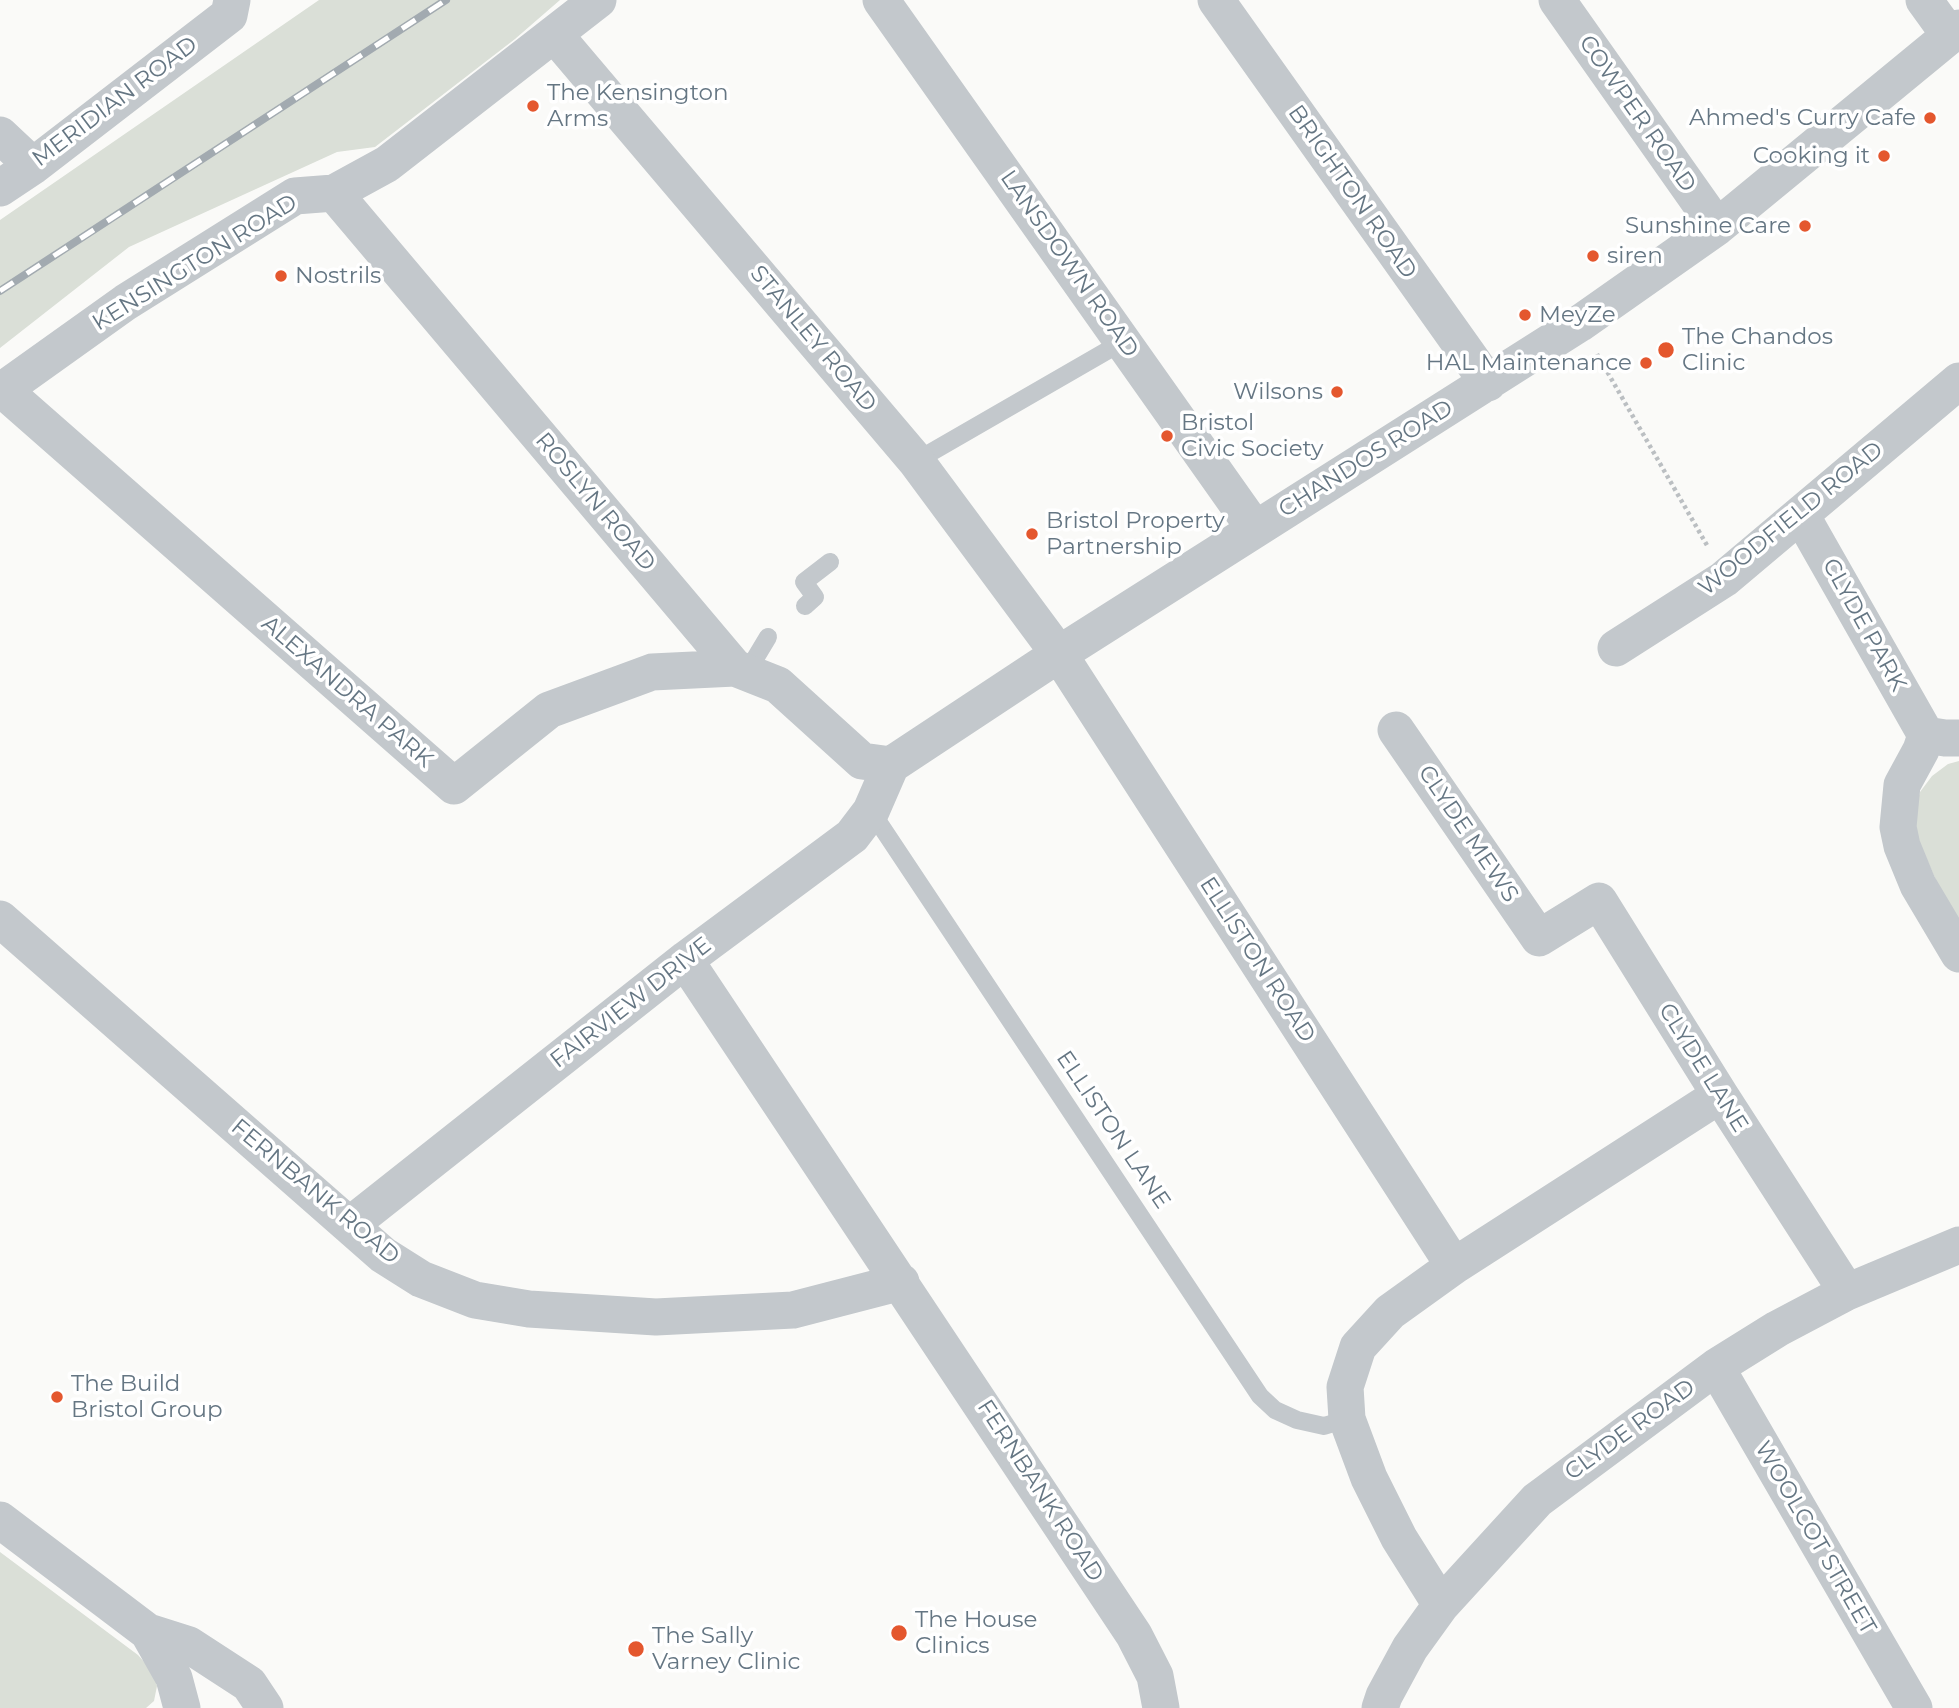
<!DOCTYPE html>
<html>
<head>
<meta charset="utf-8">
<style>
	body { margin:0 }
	canvas { display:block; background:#fafaf8 }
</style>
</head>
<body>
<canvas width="1959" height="1708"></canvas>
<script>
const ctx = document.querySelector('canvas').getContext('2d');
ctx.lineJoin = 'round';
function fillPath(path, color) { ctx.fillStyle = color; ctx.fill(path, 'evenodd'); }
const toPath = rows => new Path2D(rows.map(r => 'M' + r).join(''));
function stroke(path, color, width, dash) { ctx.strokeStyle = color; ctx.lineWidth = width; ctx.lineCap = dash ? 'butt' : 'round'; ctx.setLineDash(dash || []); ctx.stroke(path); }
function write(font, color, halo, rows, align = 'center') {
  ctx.font = font + ' Montserrat,sans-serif'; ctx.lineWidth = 7; ctx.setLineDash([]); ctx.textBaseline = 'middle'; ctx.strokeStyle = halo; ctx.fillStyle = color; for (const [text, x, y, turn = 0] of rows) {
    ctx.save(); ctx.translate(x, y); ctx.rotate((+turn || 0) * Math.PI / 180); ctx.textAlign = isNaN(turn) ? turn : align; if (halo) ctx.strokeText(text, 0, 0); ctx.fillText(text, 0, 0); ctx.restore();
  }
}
const green = toPath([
	[319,0,560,0,515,39,375,147,337,152,129,247,0,348,0,220],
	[1959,761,1959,926,1948,908,1915,832,1914,812,1920,792,1932,776,1948,764],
	[0,1552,138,1655,153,1672,157,1686,154,1701,146,1708,0,1708]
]);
const path = toPath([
	[1597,354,1708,547]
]);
const lane = toPath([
	[916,461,1124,341],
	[805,606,815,597,804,582,830,562],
	[747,672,768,637],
	[871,811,1260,1396,1275,1410,1297,1420,1324,1426,1347,1419]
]);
const street = toPath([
	[881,0,1255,529],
	[1216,0,1488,383],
	[1557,0,1717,227],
	[1924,0,1950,36],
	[554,34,916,461,1059,654,1454,1266],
	[0,135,33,166],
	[0,188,33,166,229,15,232,0],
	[334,193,735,668,778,685,862,761,891,765],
	[3,390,454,786,549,710,652,672,735,668],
	[0,392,126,302,295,196,334,193,387,164,598,0],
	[1801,515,1926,735,1921,750,1902,785,1898,827,1902,846,1918,885,1959,954],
	[1616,648,1724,579,1959,381],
	[1396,730,1539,938,1599,901,1720,1095,1847,1292],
	[1926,735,1945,738,1959,738],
	[891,765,1059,654,1579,324,1717,227,1959,28],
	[0,919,383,1255,421,1279,475,1300,529,1309,656,1317,793,1310,901,1282],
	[685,960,1134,1635,1155,1676,1161,1708],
	[350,1225,685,960,852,836,871,811,891,765],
	[1716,1367,1914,1708],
	[0,1520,148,1632,189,1645,249,1684,265,1708],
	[1441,1605,1399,1538,1369,1478,1347,1419,1345,1387,1358,1347,1390,1312,1454,1266,1720,1095],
	[148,1632,174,1678,182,1708],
	[1380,1708,1384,1696,1410,1648,1441,1605,1537,1500,1716,1367,1777,1329,1847,1292,1959,1245]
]);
const rail = toPath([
	[0,291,446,0]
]);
const markers = [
	[533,106,7,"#e4572e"],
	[1930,118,7,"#e4572e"],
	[1884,156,7,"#e4572e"],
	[1805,226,7,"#e4572e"],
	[1593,256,7,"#e4572e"],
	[281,276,7,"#e4572e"],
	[1525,315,7,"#e4572e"],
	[1666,350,9,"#e4572e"],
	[1646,363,7,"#e4572e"],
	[1337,392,7,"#e4572e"],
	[1167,436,7,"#e4572e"],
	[1032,534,7,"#e4572e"],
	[57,1397,7,"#e4572e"],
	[899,1633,9,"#e4572e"],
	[636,1649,9,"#e4572e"]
];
const poiNames = [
	["The Kensington",547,93],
	["Arms",547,119],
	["Ahmed's Curry Cafe",1916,118,"right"],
	["Cooking it",1870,156,"right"],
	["Sunshine Care",1791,226,"right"],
	["siren",1607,256],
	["Nostrils",295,276],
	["MeyZe",1539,315],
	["The Chandos",1682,337],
	["Clinic",1682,363],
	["HAL Maintenance",1632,363,"right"],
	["Wilsons",1323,392,"right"],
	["Bristol",1181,423],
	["Civic Society",1181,449],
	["Bristol Property",1046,521],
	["Partnership",1046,547],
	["The Build",71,1384],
	["Bristol Group",71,1410],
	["The House",915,1620],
	["Clinics",915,1646],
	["The Sally",652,1636],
	["Varney Clinic",652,1662]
];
const streetNames = [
	["MERIDIAN ROAD",115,102,-37],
	["COWPER ROAD",1637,114,55],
	["BRIGHTON ROAD",1352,192,55],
	["KENSINGTON ROAD",195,263,-32],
	["LANSDOWN ROAD",1069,264,55],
	["STANLEY ROAD",813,339,50],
	["CHANDOS ROAD",1366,459,-32],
	["ROSLYN ROAD",595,502,50],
	["WOODFIELD ROAD",1791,519,-39],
	["CLYDE PARK",1864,625,61],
	["ALEXANDRA PARK",347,692,41],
	["CLYDE MEWS",1468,834,56],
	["ELLISTON ROAD",1257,960,57],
	["FAIRVIEW DRIVE",631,1003,-38],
	["CLYDE LANE",1703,1068,58],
	["ELLISTON LANE",1113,1130,56],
	["FERNBANK ROAD",315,1192,40],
	["CLYDE ROAD",1630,1430,-36],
	["FERNBANK ROAD",1040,1491,57],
	["WOOLCOT STREET",1815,1538,60]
];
fillPath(green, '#dadfd7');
stroke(path, '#bbbfc2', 4.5, [3.5, 3.5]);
stroke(lane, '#c3c8cc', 18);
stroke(street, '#c3c8cc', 37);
stroke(rail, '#a2aab0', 8);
stroke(rail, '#fff', 5, [16]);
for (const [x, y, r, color] of markers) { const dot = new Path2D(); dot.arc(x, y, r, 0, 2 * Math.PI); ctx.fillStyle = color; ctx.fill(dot); stroke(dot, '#fff', 2.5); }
write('23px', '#657683', '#fff', poiNames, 'left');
write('23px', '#657683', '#fff', streetNames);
</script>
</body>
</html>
